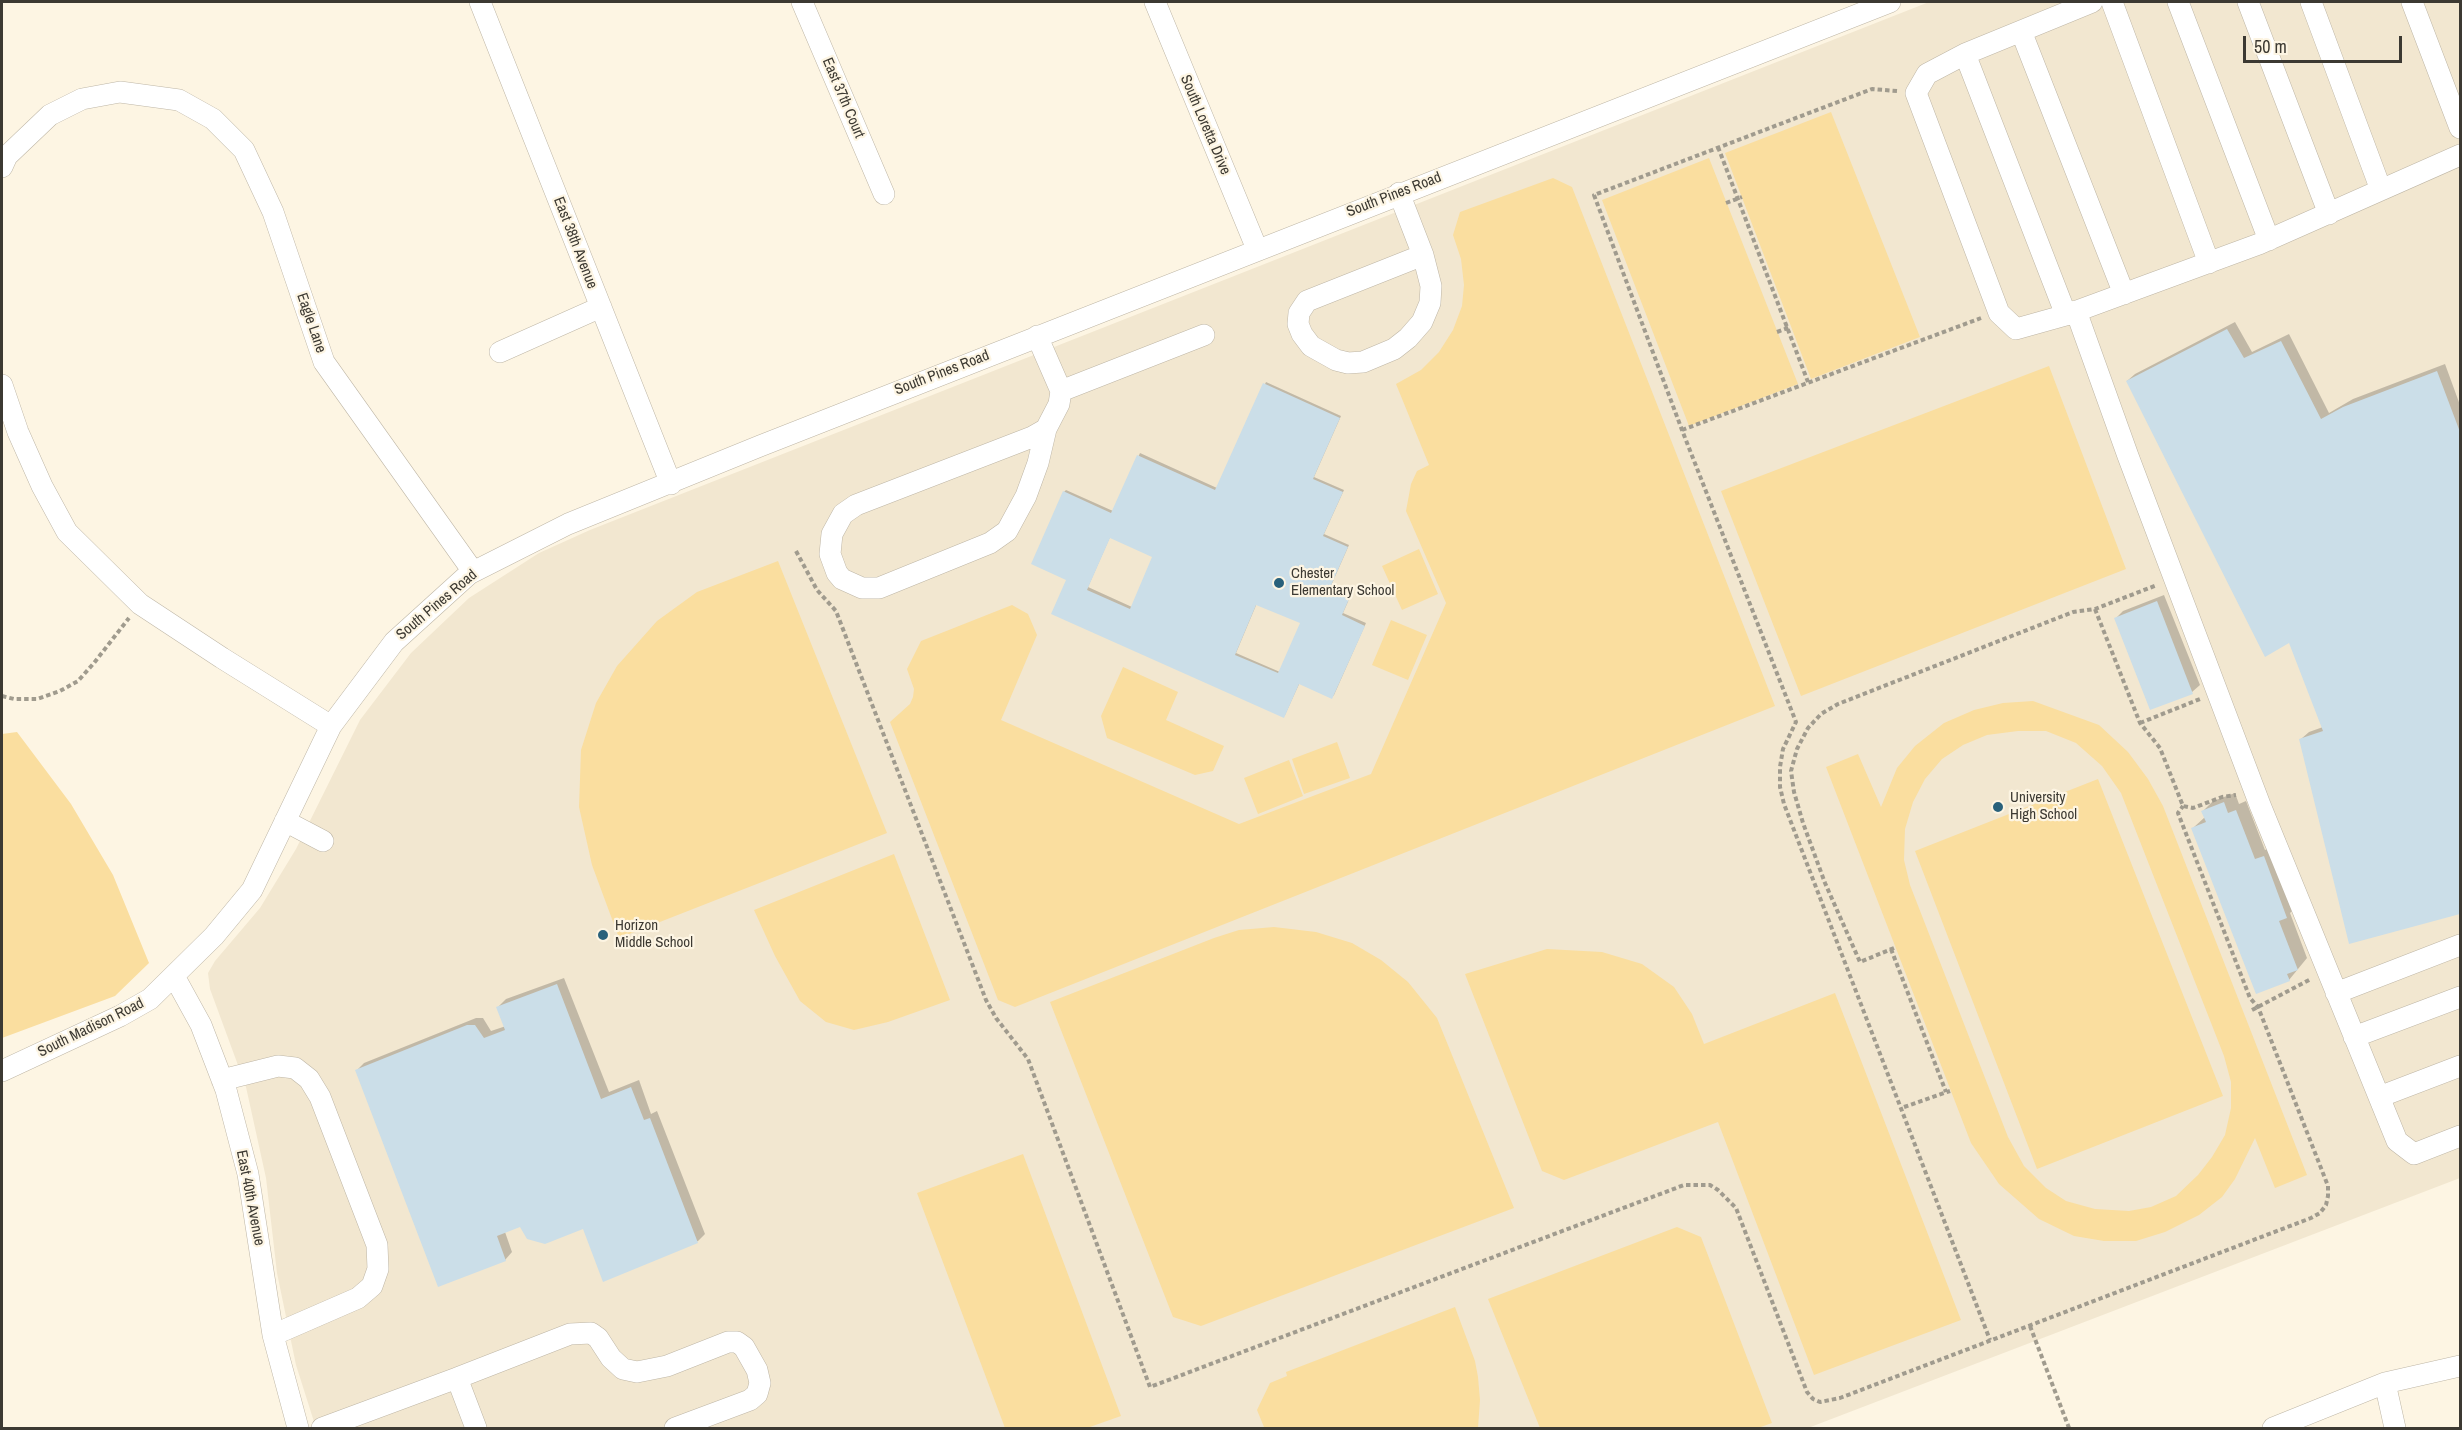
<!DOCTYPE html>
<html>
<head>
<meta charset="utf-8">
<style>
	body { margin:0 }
	#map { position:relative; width:2462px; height:1430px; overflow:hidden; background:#fdf5e3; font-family:"Archivo Narrow",sans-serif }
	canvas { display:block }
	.frame { position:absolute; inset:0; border:3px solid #3c3932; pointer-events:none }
	.scale { position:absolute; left:2243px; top:36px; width:159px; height:27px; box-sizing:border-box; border:3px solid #3c3932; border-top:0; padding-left:8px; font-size:18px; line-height:21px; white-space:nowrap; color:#3c3932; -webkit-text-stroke:4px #fdf5e3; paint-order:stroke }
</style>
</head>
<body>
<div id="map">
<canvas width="2462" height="1430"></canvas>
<div class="frame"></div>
<div class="scale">50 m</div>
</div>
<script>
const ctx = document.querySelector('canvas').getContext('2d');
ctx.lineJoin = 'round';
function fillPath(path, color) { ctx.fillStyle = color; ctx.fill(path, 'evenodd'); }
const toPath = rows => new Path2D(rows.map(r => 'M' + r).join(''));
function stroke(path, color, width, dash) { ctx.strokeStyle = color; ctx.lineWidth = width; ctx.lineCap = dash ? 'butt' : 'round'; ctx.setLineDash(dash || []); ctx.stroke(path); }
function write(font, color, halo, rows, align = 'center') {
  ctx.font = font + ' "Archivo Narrow",sans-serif'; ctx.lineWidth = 4.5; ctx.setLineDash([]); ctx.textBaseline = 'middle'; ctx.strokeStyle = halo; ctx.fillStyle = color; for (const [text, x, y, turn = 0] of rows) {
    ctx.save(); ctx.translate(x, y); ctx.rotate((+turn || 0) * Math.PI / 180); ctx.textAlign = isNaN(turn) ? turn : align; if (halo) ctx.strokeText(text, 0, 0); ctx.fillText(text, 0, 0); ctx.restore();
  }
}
const built = toPath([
	[1929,2,2460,2,2460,1178,1808,1428,316,1428,296,1365,277,1273,266,1178,246,1087,210,989,208,973,215,961,260,908,296,849,360,720,411,653,469,598,539,553,590,530]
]);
const green = toPath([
	[1831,112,1920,337,1811,379,1725,153],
	[1709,158,1798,384,1689,426,1602,200],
	[1553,178,1572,187,1775,706,1015,1007,998,1000,890,722,910,704,913,697,914,689,907,669,921,641,1012,605,1028,614,1037,635,1001,720,1239,824,1371,774,1446,603,1406,511,1411,484,1417,471,1429,465,1396,384,1421,370,1439,352,1453,330,1462,306,1464,285,1461,259,1453,235,1460,212],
	[2049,366,2126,569,1801,696,1721,491],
	[1419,549,1438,594,1402,610,1382,566],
	[778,561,887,833,619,938,592,865,579,807,581,750,596,703,617,666,657,621,697,592],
	[1391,620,1427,635,1408,680,1372,665],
	[1123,667,1178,692,1166,720,1224,746,1213,771,1195,775,1107,738,1101,716],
	[2033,701,2099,725,2128,752,2148,779,2163,806,2307,1175,2275,1188,2255,1138,2235,1179,2222,1197,2199,1215,2165,1232,2136,1241,2104,1241,2074,1236,2039,1219,1999,1184,1971,1143,1826,767,1858,754,1881,807,1897,768,1915,746,1944,723,1974,710,2003,703],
	[2018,731,2046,731,2076,743,2102,766,2121,793,2224,1056,2231,1082,2231,1108,2225,1135,2212,1157,2198,1175,2176,1196,2151,1207,2129,1211,2095,1209,2066,1201,2046,1188,2024,1166,2008,1137,1910,885,1904,860,1905,829,1913,802,1925,779,1942,759,1963,745,1987,735],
	[17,732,71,804,113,875,149,963,115,996,2,1038,2,734],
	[1337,742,1350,778,1304,794,1292,759],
	[1289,760,1303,796,1258,814,1244,778],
	[2098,779,2223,1096,2037,1169,1915,851],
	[894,854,950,1000,888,1022,854,1030,826,1022,800,1001,775,956,754,910],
	[1274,927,1316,932,1352,943,1381,960,1408,982,1437,1018,1514,1208,1201,1326,1173,1317,1050,1002,1214,938,1239,930],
	[1547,949,1602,952,1642,964,1674,987,1692,1014,1704,1044,1835,993,1961,1320,1814,1375,1718,1122,1564,1180,1542,1171,1465,974],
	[1023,1154,1121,1416,1087,1428,1005,1428,917,1193],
	[1677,1227,1701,1237,1772,1423,1758,1428,1540,1428,1488,1299],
	[1455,1307,1475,1361,1478,1377,1480,1400,1478,1428,1261,1428,1264,1427,1257,1410,1270,1383,1287,1376,1286,1372]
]);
const shadow = toPath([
	[2235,322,2252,352,2289,334,2329,413,2353,399,2445,364,2460,405,2460,913,2350,943,2301,739,2309,732,2323,727,2290,641,2127,381,2135,374],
	[1266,382,1341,416,1314,477,1344,490,1324,534,1349,545,1330,588,1350,597,1343,613,1366,623,1334,695,1332,697,1300,682,1285,715,1068,579,1064,492,1066,490,1113,511,1140,453,1217,488],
	[1110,537,1154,557,1132,607,1088,587],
	[1257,603,1302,622,1280,672,1236,653],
	[2164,595,2200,685,2192,692,2116,618,2123,611],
	[2235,793,2239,804,2246,801,2265,850,2274,846,2297,906,2290,913,2307,958,2289,980,2193,828,2205,817,2203,811,2213,801],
	[564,978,609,1092,639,1080,651,1114,657,1111,705,1234,698,1241,604,1280,584,1227,520,1226,505,1232,512,1252,505,1260,357,1070,364,1063,476,1018,483,1018,491,1031,506,1026,498,1007,506,999]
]);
const building = toPath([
	[2227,329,2244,358,2281,341,2321,419,2343,407,2437,371,2460,432,2460,914,2349,944,2299,739,2323,731,2289,643,2265,657,2126,381],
	[1263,383,1340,418,1313,479,1343,492,1323,536,1348,547,1329,590,1349,599,1342,615,1365,626,1332,699,1299,684,1284,718,1051,614,1066,580,1031,564,1063,491,1111,513,1137,455,1215,490],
	[1110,538,1152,557,1130,609,1087,590],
	[1256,605,1300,623,1278,673,1235,655],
	[2157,601,2193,694,2150,710,2114,618],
	[2224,802,2228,813,2236,810,2255,859,2264,856,2287,918,2279,921,2298,970,2287,974,2290,981,2256,994,2191,828,2206,822,2201,811],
	[557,984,601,1099,631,1087,644,1120,650,1118,698,1243,603,1282,583,1229,545,1244,527,1239,520,1227,497,1236,506,1261,438,1287,355,1070,467,1025,475,1025,484,1038,505,1030,496,1007]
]);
const path = toPath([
	[1897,91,1872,89,1594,195,1682,430,1796,722,1783,749,1780,767,1780,787,1784,804,1990,1340],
	[1718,147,1808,382],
	[1726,203,1742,197],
	[1777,332,1791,327],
	[1682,430,1981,318],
	[796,551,817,590,836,611,986,1000,996,1018,1028,1059,1150,1387,1684,1185,1710,1185,1718,1190,1736,1208,1807,1392,1813,1399,1820,1402,1840,1398,2311,1218,2320,1213,2326,1205,2328,1196,2328,1186,2262,1017,2258,1007,2250,998,2178,813,2183,806],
	[2095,609,2140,723,2160,748,2183,806,2193,808,2222,797,2236,795],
	[2,696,14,699,37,699,60,691,78,681,94,663,129,618],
	[2140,723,2200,699],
	[1894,948,1860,962,1825,883,1803,823,1794,792,1791,771,1797,749,1808,728,1821,714,1838,704,2073,612,2095,609,2157,585],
	[1891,949,1946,1092],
	[2252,1010,2311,979],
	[1904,1107,1950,1091],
	[2030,1326,2069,1428]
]);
const minor = toPath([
	[480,2,671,484],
	[802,2,884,194],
	[1155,2,1257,249],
	[2092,2,1965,54,1927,74,1916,93,1999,313,2016,329,2066,315,2259,244,2460,155],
	[2112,2,2209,263],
	[2178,2,2269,240],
	[2248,2,2329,214],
	[2311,2,2381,190],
	[2412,2,2460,128],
	[2021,31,2124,294],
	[1965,54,2066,315],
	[2,167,7,156,50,115,82,99,120,92,179,100,213,119,244,150,273,212,324,362,472,570,469,574],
	[1399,193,1423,255,1431,286,1430,303,1422,322,1408,338,1394,349,1363,362,1348,363,1336,360,1311,346,1302,334,1298,324,1299,313,1307,301,1423,255],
	[2076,311,2128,456,2260,805,2397,1141,2414,1154,2460,1136],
	[1037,336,1061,391,1059,404,1046,429,1038,463,1026,496,1007,531,990,543,879,588,862,588,842,579,837,573,830,554,832,534,843,514,856,505,1032,437,1046,429],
	[500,352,601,307],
	[2,385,18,432,42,486,67,532,140,604,222,658,331,726],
	[1061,391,1204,335],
	[285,821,323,841],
	[174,976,201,1025,226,1090,248,1174,273,1335,298,1428],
	[2336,993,2460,945],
	[2354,1037,2460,997],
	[2,1071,120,1016,150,999,214,936,252,890,331,726,394,642,469,574,568,524,760,446,1890,2],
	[222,1080,278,1066,295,1068,309,1079,320,1097,377,1245,378,1269,372,1286,358,1298,273,1335],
	[2379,1097,2460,1066],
	[2385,1383,2395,1428],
	[322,1428,457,1378],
	[476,1428,457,1378,570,1334,591,1333,598,1338,611,1358,623,1369,637,1372,667,1366,728,1342,737,1342,744,1347,757,1370,760,1383,757,1394,750,1400,675,1428],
	[2273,1428,2385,1383,2460,1366]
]);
const markers = [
	[1279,583,6,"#29617b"],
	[1998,807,6,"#29617b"],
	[603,935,6,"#29617b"]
];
const streetNames = [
	["East 37th Court",843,98,67],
	["South Loretta Drive",1205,125,67],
	["South Pines Road",1394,195,-21],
	["East 38th Avenue",575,243,69],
	["Eagle Lane",311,323,71],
	["South Pines Road",942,373,-21],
	["South Pines Road",437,605,-40],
	["South Madison Road",91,1028,-26],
	["East 40th Avenue",250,1198,79]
];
const poiNames = [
	["Chester",1291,574],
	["Elementary School",1291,591],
	["University",2010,798],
	["High School",2010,815],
	["Horizon",615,926],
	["Middle School",615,943]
];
fillPath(built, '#f2e7d0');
fillPath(green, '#fade9f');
fillPath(shadow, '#0003');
fillPath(building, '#cbdee8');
stroke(minor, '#beb6a6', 22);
stroke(path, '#a09b8e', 4, [4.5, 3]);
stroke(minor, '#fff', 21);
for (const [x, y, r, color] of markers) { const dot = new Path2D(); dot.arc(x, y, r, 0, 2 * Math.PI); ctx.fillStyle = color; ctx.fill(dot); stroke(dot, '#fdf5e3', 2); }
write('15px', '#3c3932', '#fdf5e3', streetNames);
write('15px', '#3c3932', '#fdf5e3', poiNames, 'left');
</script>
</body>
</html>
